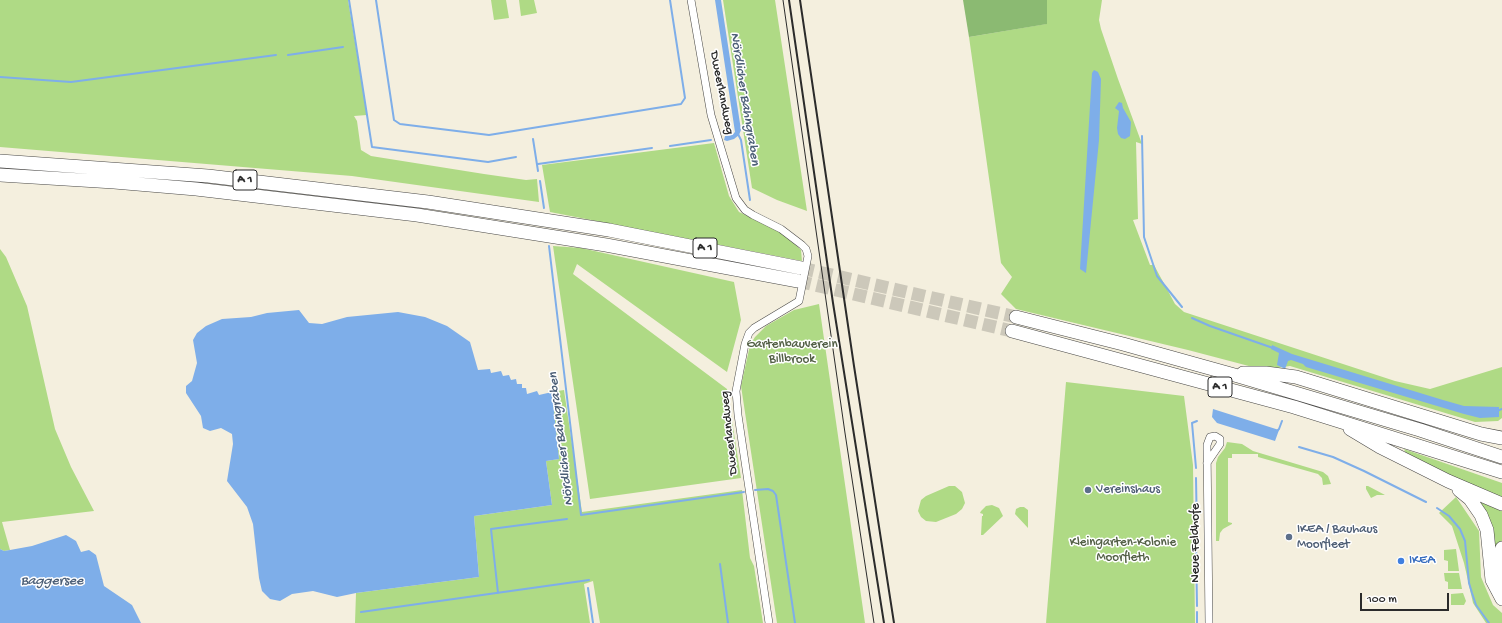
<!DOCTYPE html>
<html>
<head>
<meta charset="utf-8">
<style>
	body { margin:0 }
	#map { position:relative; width:1502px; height:623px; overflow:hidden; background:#f4efde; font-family:"Gochi Hand",sans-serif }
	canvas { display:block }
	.scale { position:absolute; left:1360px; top:593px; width:89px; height:18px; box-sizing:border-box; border:2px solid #2b2b2b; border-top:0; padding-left:5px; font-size:12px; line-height:14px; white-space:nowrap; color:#2b2b2b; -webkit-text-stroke:3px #fff; paint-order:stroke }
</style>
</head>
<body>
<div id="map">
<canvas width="1502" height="623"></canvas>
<div class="scale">100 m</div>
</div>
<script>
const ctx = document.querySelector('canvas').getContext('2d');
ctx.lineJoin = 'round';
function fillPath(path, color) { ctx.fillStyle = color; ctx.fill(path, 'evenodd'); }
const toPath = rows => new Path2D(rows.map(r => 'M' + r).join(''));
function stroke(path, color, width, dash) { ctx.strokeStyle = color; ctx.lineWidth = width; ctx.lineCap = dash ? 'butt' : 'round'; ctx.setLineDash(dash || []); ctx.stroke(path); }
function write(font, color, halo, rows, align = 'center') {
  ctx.font = font + ' "Gochi Hand",sans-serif'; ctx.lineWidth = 3; ctx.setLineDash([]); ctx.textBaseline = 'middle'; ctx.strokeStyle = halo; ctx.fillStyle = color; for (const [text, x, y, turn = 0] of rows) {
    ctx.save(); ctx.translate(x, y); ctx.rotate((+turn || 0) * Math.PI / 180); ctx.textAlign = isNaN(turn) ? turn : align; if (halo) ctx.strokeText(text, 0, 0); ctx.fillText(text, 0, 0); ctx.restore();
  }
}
const green = toPath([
	[0,0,348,0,367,115,354,116,357,121,361,150,371,156,484,174,526,180,537,179,539,202,352,176,0,147],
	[491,0,506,0,509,18,494,20],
	[519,0,534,0,537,13,521,16],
	[723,0,775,0,807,211,777,200,752,188],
	[1047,0,1102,0,1099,20,1101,29,1118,79,1142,144,1136,142,1138,219,1133,220,1150,265,1154,265,1175,304,1184,312,1395,381,1430,389,1502,367,1502,418,1498,421,1475,422,1290,366,1264,370,1188,350,1016,309,1001,294,1012,277,1001,263,969,37,1046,24],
	[714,143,729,196,739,212,782,232,801,250,802,261,550,212,542,165],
	[553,246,581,248,734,282,741,320,727,372,577,264,573,274,727,389,741,478,590,499],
	[0,249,6,257,27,306,55,429,71,467,94,511,2,522,10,550,4,551,0,549],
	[819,304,865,623,777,623,741,386,750,345,755,337,766,326,794,310],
	[1066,382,1184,396,1193,465,1195,623,1046,623],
	[564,390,582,512,742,490,750,558,754,566,763,623,600,623,593,581,584,584,590,623,355,623,356,593,479,577,474,516,552,505,546,461,559,459,552,392],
	[1227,442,1242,444,1253,451,1323,472,1328,476,1331,484,1323,485,1322,478,1318,474,1258,457,1258,454,1232,454,1232,458,1228,458,1228,522,1232,523,1232,524,1223,529,1220,533,1219,541,1216,541,1216,463,1218,457,1225,448],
	[1404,449,1502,483,1502,500,1407,457],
	[949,486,955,486,962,492,965,503,962,509,956,514,936,522,926,521,921,517,918,511,921,500,926,496],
	[1366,486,1368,486,1385,495,1377,495,1371,498,1366,489],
	[1456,497,1479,531,1481,577,1493,605,1502,613,1502,623,1486,623,1473,603,1464,563,1452,526,1439,513],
	[1473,499,1502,511,1502,541,1497,551],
	[992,505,999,508,1003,516,983,535,981,535,982,516,983,516,983,514,980,513,981,511,986,506],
	[1020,507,1024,507,1028,510,1028,528,1015,514,1016,509],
	[1456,549,1459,571,1448,571,1448,561,1444,560,1444,550],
	[1444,573,1459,573,1462,589,1448,589,1448,582,1445,581],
	[1463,593,1466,601,1464,605,1451,605,1451,594]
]);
const forest = toPath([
	[963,0,1047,0,1047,24,969,37]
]);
const water = toPath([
	[715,0,721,0,741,130,739,135,734,139,727,141,724,140,725,136,732,135,735,132],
	[1094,70,1098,72,1101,79,1099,140,1086,273,1080,269,1092,73],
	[1119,102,1122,103,1123,108,1131,122,1130,136,1125,139,1121,138,1118,134,1117,128,1119,111,1115,108],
	[299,310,309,323,322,324,347,317,398,312,425,317,447,326,470,342,478,370,490,369,491,373,501,371,503,376,509,375,511,380,516,379,517,384,522,384,522,388,526,388,527,394,537,391,539,395,552,392,559,459,546,461,552,505,474,516,479,577,356,593,337,597,313,591,292,594,280,601,270,599,262,591,259,578,253,524,247,507,227,481,233,444,232,434,221,428,210,431,203,428,201,416,186,393,186,386,192,381,197,363,193,340,197,333,206,326,222,319,251,317,267,313],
	[1272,345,1292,354,1443,400,1464,406,1499,407,1499,417,1480,418,1464,414,1306,367,1303,364,1291,360,1288,361,1285,369,1277,365,1279,353,1271,349],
	[1213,409,1279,430,1275,441,1217,423,1212,417],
	[66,535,76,541,81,552,89,550,96,555,104,586,132,605,141,623,0,623,0,549,4,551,10,550,32,546]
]);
const stream = toPath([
	[349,0,372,147,488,162,516,157],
	[376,0,394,120,400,124,489,135,681,104,685,98,670,0],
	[288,55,343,47],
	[0,77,71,82,276,55],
	[738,134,741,140,750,200],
	[1142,136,1144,237,1157,276,1182,307],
	[533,139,538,171],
	[670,146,711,140],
	[538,164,652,148],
	[540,181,544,208],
	[549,246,581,515,744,492],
	[1192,318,1210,326,1273,348],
	[1497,411,1502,409],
	[1276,432,1279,429,1282,421],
	[1299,447,1333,457,1364,471,1426,502],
	[1196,468,1192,423,1197,421],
	[1196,478,1197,536],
	[755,490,768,489,773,491,776,495,795,623],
	[1437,508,1449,516,1460,529,1465,541,1469,583,1472,593,1476,605,1489,623],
	[1196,543,1197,606],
	[720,564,728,623],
	[588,588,593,623],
	[498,593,491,529,567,519],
	[361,612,589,580],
	[1197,623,1197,612]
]);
const highwayTunnel = toPath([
	[801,268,1016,317],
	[798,281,1012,331]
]);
const street = toPath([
	[691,0,711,115,736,198,745,210,753,215,781,229,802,245,806,249,808,256,799,301,754,328,749,333,745,344,736,391,738,415,769,623],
	[1207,463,1220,444,1220,439,1215,436,1210,437,1207,445,1209,623]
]);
const highway = toPath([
	[0,161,208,176,428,202,609,230,801,268],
	[0,175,114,182,196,189,417,215,606,245,798,281],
	[1016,317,1123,344,1238,376,1420,430,1502,457],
	[1012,331,1294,407,1502,472],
	[1243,373,1266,373,1296,377,1481,434,1502,438],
	[1350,429,1380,447,1448,481,1502,504],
	[1459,490,1470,499,1481,515,1487,530,1492,580,1502,599],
	[1502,548,1499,561,1502,581]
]);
const tram = toPath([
	[783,0,845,433,874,623]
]);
const rail = toPath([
	[789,0,833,303,884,623],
	[800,0,854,366,894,623]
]);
const markers = [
	[1088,490,4,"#5c6f8a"],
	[1289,537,4,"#5c6f8a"],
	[1401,561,4,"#3f7fe0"]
];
const shields = [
	[245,180,24],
	[705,248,24],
	[1220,387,24]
];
const shieldNames = [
	["A 1",245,180],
	["A 1",705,248],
	["A 1",1220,387]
];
const streetNames = [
	["Dweerlandweg",721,93,79],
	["Dweerlandweg",730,433,-96],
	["Neue Feldhofe",1196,543,-90]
];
const parkNames = [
	["Gartenbauverein",792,345],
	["Billbrook",792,360],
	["Kleingarten-Kolonie",1123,543],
	["Moorfleth",1123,558]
];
const serviceNames = [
	["Vereinshaus",1096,490],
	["IKEA / Bauhaus",1297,530],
	["Moorfleet",1297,545]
];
const shopNames = [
	["IKEA",1409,561]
];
const waterNames = [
	["Nördlicher Bahngraben",744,99,81],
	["Nördlicher Bahngraben",562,439,-97],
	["Baggersee",52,582]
];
fillPath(green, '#afda85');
fillPath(forest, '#8bba72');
fillPath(water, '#7eaee9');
stroke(stream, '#7eaee9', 2);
stroke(highwayTunnel, '#ccc8ba', 13, [13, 6]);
stroke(street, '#494846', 8);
stroke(highway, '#494846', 14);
stroke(street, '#fff', 7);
stroke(highway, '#fff', 13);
stroke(tram, '#2b2b2b', 1);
stroke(rail, '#2b2b2b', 2);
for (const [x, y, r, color] of markers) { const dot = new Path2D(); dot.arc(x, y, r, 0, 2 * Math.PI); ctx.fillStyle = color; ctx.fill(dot); stroke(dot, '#fff', 1.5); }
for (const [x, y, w] of shields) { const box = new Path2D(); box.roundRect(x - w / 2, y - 10, w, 20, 3); ctx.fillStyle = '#fff'; ctx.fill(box); stroke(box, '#2b2b2b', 1); }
write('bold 12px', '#2b2b2b', null, shieldNames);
write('13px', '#2b2b2b', '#fff', streetNames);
write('13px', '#536046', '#fff', parkNames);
write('13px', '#4e5e75', '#fff', serviceNames, 'left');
write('13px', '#366cbe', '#fff', shopNames, 'left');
write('italic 14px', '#4c5f77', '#fff', waterNames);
</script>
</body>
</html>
